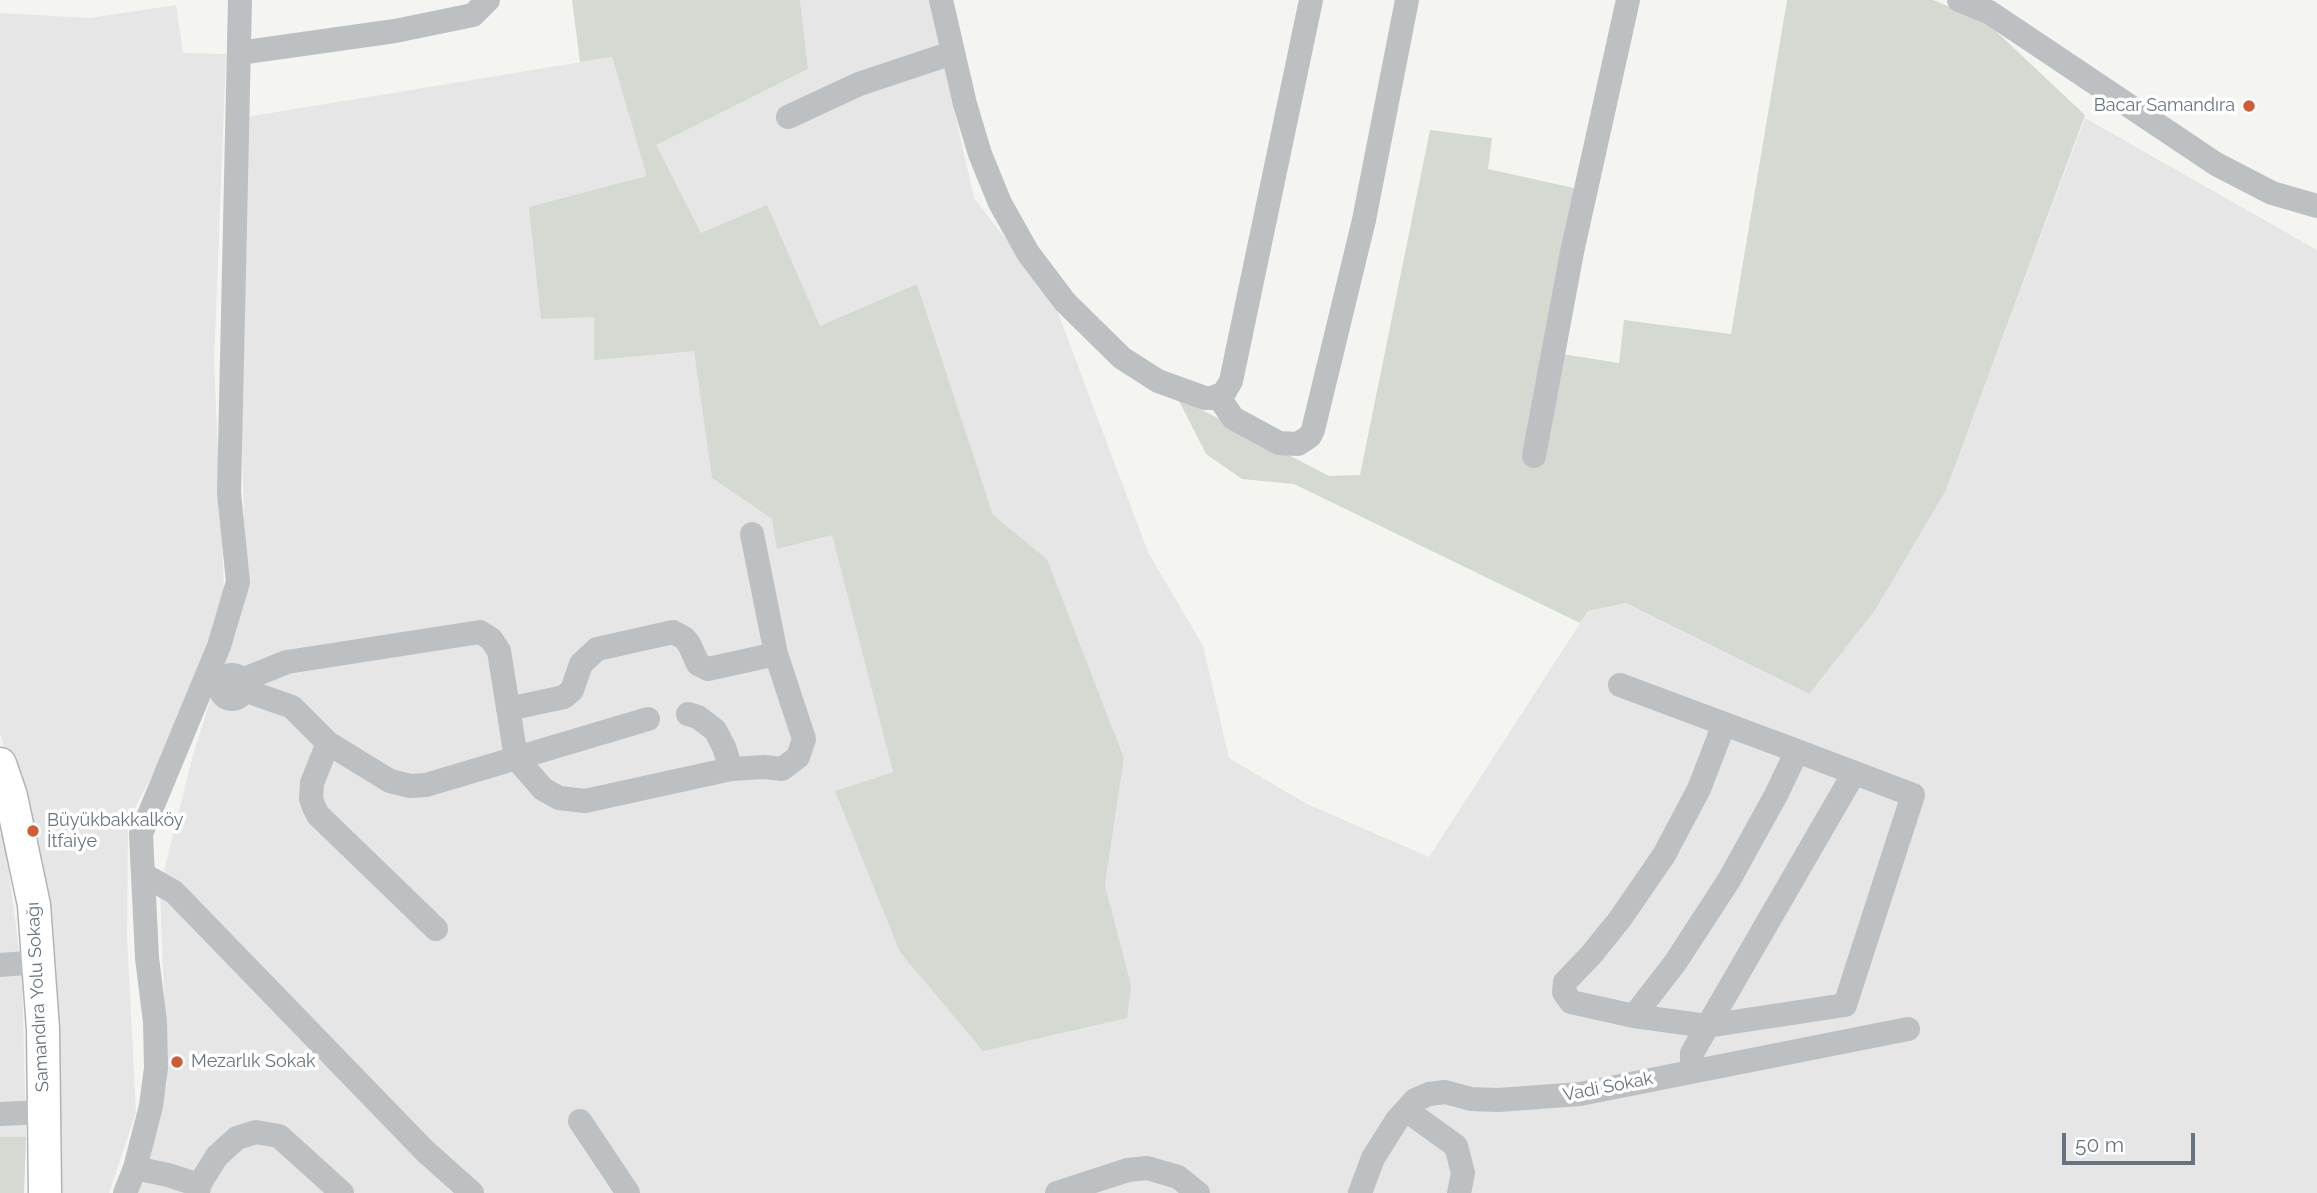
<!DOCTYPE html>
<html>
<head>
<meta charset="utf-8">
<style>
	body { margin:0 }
	#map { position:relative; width:2317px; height:1193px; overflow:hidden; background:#f4f5f1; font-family:Raleway,sans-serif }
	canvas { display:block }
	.scale { position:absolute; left:2062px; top:1133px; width:133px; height:32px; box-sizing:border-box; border:4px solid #67747f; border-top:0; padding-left:9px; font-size:21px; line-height:24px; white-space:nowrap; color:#67747f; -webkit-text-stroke:5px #fff; paint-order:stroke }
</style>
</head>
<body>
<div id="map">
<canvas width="2317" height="1193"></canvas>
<div class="scale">50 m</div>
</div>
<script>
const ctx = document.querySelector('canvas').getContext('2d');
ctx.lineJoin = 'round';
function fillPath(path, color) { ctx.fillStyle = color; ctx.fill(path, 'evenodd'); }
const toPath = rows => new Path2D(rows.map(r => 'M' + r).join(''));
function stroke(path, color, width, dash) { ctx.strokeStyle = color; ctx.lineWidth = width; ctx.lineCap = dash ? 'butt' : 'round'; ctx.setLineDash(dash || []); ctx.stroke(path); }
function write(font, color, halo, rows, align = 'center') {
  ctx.font = font + ' Raleway,sans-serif'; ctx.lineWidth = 7; ctx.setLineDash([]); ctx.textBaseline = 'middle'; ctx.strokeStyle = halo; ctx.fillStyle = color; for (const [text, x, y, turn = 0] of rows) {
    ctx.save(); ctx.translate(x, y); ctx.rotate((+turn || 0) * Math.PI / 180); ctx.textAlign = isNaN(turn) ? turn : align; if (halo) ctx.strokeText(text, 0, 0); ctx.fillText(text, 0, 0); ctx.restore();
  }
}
const built = toPath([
	[800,0,929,0,974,198,1011,246,1040,265,1148,552,1203,646,1229,758,1307,804,1429,857,1588,611,1626,603,1808,694,1946,490,2085,118,2317,250,2317,1193,133,1193,167,1084,160,888,193,755,246,587,242,451,246,117,612,57,648,177,529,207,594,317,594,359,694,350,712,478,772,519,832,534,893,772,835,791,1131,985,1105,885,1124,758,1047,559,993,516,917,284,820,327,767,206,701,233,655,145,808,69],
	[176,5,183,53,226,54,214,362,224,589,187,709,128,821,127,938,136,1112,109,1193,53,1193,42,864,0,734,0,13,90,18],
	[0,834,4,834,22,974,26,1137,0,1137]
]);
const green = toPath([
	[572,0,800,0,808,69,656,145,701,233,767,205,820,326,917,284,993,515,1047,559,1124,758,1105,885,1131,985,1127,1018,983,1051,900,952,835,791,893,772,832,535,777,549,772,519,712,478,694,351,594,360,594,317,541,319,529,207,647,176,612,57,580,62],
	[1787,0,1933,0,1985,21,2085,115,1946,490,1875,610,1809,694,1626,603,1588,611,1580,623,1294,484,1242,479,1206,454,1177,397,1329,476,1360,475,1430,130,1492,138,1488,169,1592,192,1556,353,1619,363,1624,320,1731,334],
	[0,1137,26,1137,24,1193,0,1193]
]);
const minor = toPath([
	[941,0,965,104,980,154,1000,203,1028,253,1065,302,1122,358,1158,381,1205,398,1212,398,1224,393,1231,381,1311,0],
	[1959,0,1989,12,2216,164,2272,193,2317,206],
	[239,53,395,31,473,15,488,0],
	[788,117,859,84,952,53],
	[1218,396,1233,418,1279,443,1298,444,1310,436,1313,430,1364,220,1407,0],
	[1534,456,1572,252,1628,0],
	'220 687a12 12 0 1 1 24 0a12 12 0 1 1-24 0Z',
	[242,680,287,662,480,632,491,639,499,651,516,758,543,789,559,798,585,801,731,769,764,767,782,769,798,757,804,739,776,654,752,534],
	[1620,685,1797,751,1913,795,1845,1005,1707,1026,1634,1016,1571,1002,1564,992,1565,982,1591,955,1620,919,1664,855,1699,789,1724,724],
	[244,690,292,707,328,743,390,781,410,786,426,785,648,719],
	[508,709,564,697,572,690,581,664,597,649,673,632,684,638,689,644,698,664,708,669,776,654],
	[688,714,698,717,715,730,724,747,731,769],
	[328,743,312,783,311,799,314,807,318,815,436,929],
	[144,875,174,892,425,1151,472,1193],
	[0,965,40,962],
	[1634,1016,1675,963,1729,880,1776,795,1797,751],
	[1692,1071,1692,1053,1854,773],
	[1406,1110,1456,1146,1463,1173,1459,1193],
	[0,1114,43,1112],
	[580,1121,628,1193],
	[135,1168,168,1175,199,1185],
	[125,1193,135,1168,151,1106,156,1068,155,1022,147,958,141,834,219,646,238,582,229,493,240,0],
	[198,1193,199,1185,217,1156,237,1138,256,1132,279,1136,342,1193],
	[1057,1193,1128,1170,1147,1168,1178,1177,1198,1193],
	[1360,1193,1373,1158,1397,1120,1415,1100,1429,1094,1445,1092,1471,1099,1498,1100,1580,1094,1908,1029]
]);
const major = toPath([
	[0,764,11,796,34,905,43,1029,45,1193]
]);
const markers = [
	[2249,106,7,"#ce5c37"],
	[33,831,7,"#ce5c37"],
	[177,1062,7,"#ce5c37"]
];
const poiNames = [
	["Bacar Samandıra",2235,106,"right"],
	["Büyükbakkalköy",47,821],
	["İtfaiye",47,842],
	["Mezarlık Sokak",191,1062]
];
const streetNames = [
	["Samandıra Yolu Sokağı",38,997,-93],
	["Vadi Sokak",1608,1087,-11]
];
fillPath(built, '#e5e6e5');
fillPath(green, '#d4d9d1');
stroke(major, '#b0b4b7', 35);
stroke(minor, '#bcc0c3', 24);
stroke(major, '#fff', 32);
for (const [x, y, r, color] of markers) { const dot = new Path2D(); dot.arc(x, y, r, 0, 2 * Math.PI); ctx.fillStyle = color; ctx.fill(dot); stroke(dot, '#fff', 2.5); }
write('18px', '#67747f', '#fff', poiNames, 'left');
write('18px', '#67747f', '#fff', streetNames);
</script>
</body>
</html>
